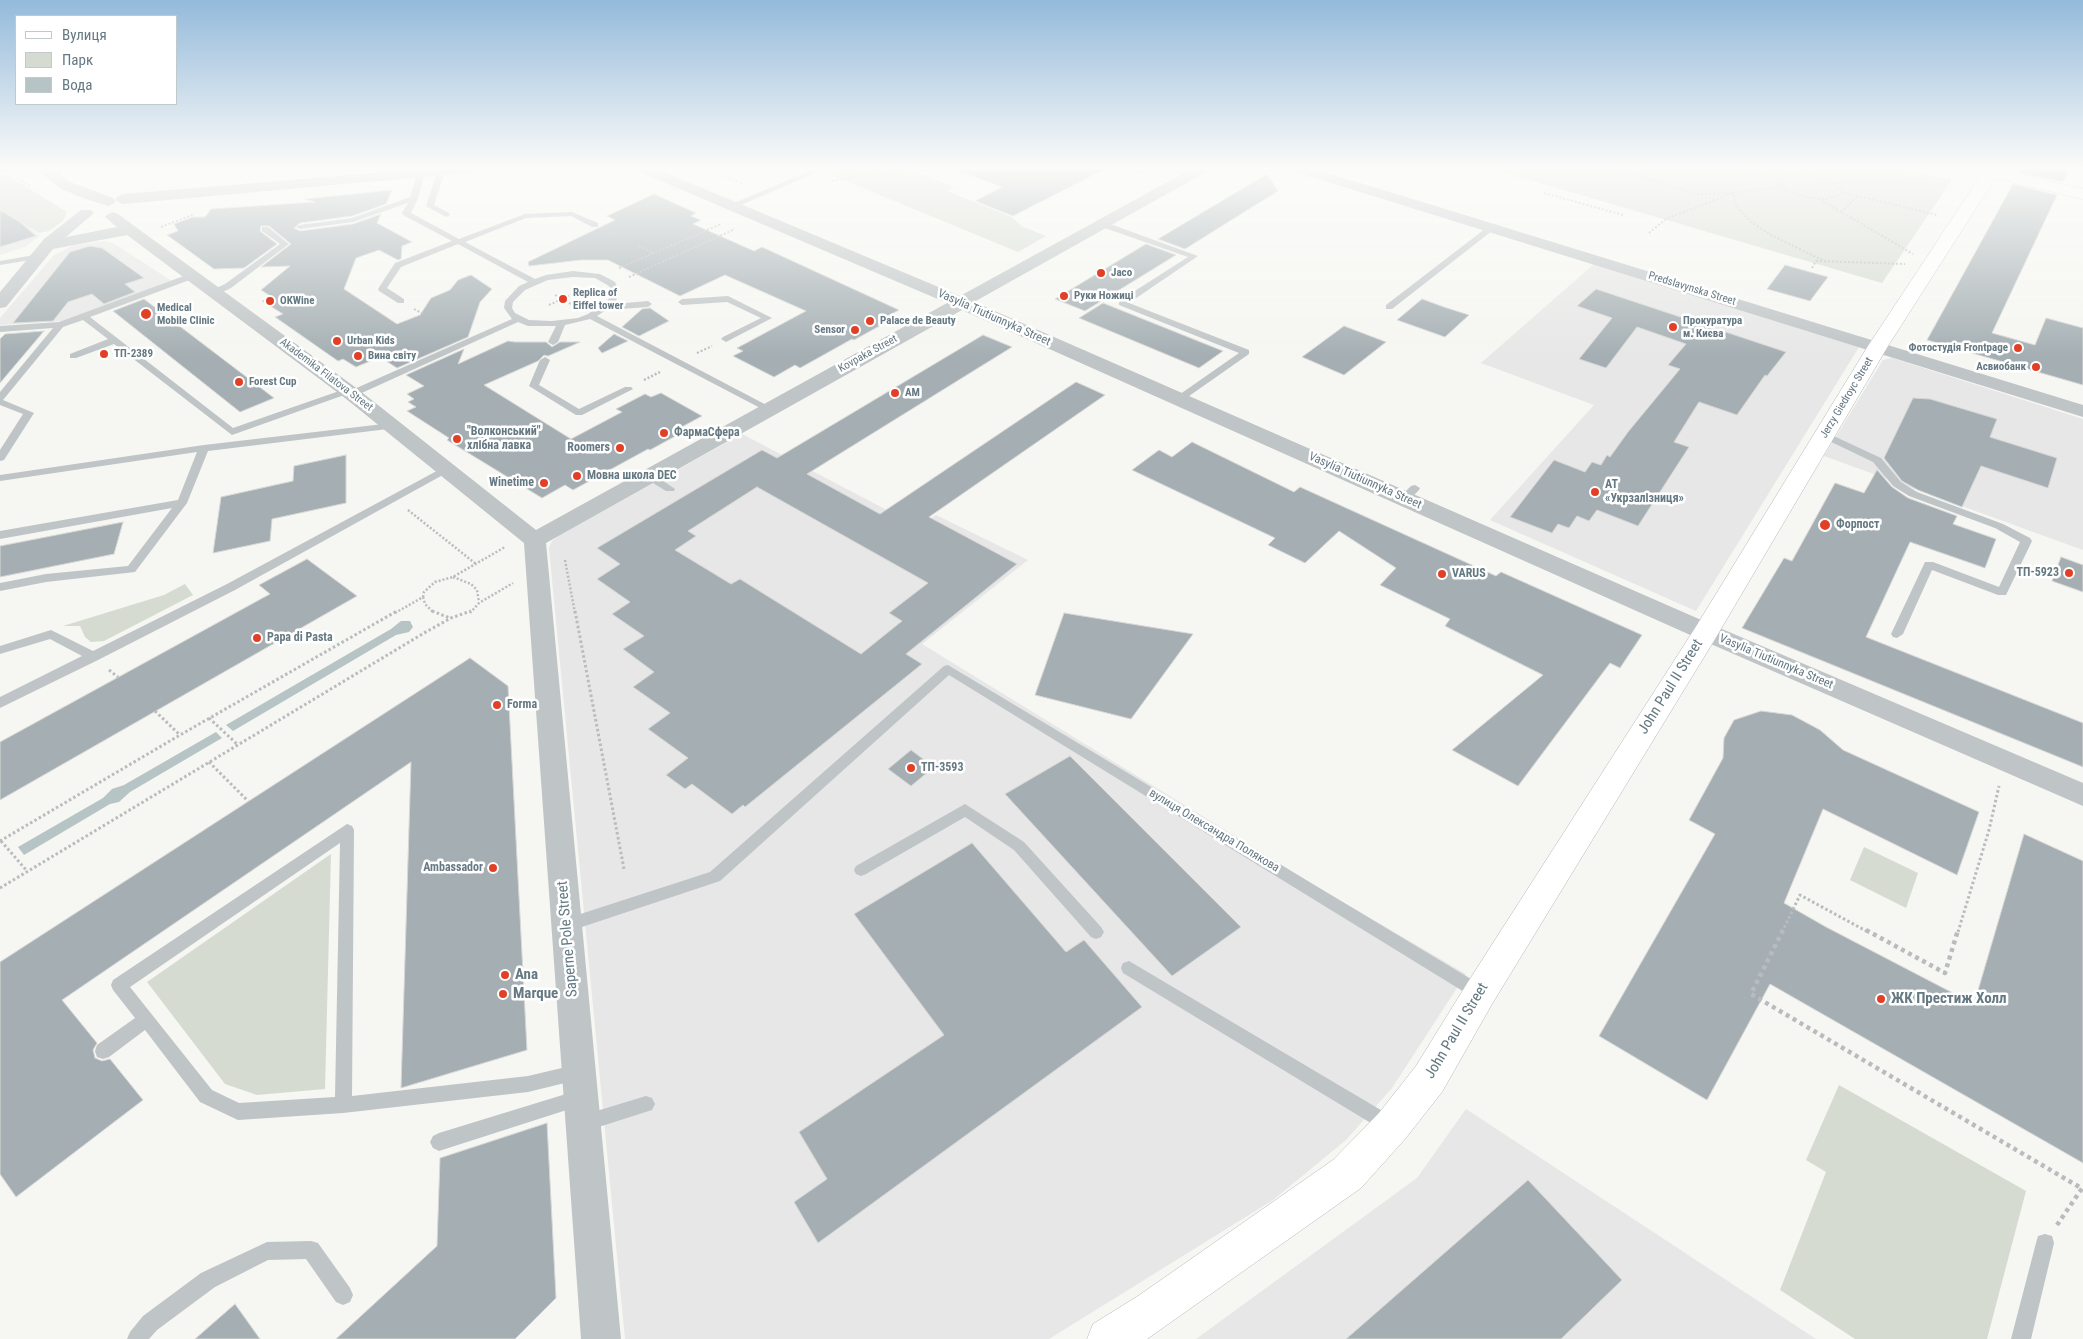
<!DOCTYPE html>
<html>
<head>
<meta charset="utf-8">
<style>
	body { margin:0 }
	#map { position:relative; width:2083px; height:1339px; overflow:hidden; background:#f6f6f2; font-family:"Roboto Condensed",sans-serif }
	canvas { display:block }
	.legend { position:absolute; left:15px; top:15px; width:162px; height:90px; box-sizing:border-box; background:#fff; border:1px solid #c1c9cd; margin:0; padding:6px 9px; list-style:none; font-size:15px; color:#657983 }
	.legend li { display:flex; align-items:center; gap:10px; height:25px }
	.legend b { width:25px; border:1px solid #c1c9cd }
</style>
</head>
<body>
<div id="map">
<canvas width="2083" height="1339"></canvas>
<ul class="legend">
<li><b style="height:6px;background:#fff"></b>Вулиця</li>
<li><b style="height:14px;background:#d6dbd1"></b>Парк</li>
<li><b style="height:14px;background:#b6c4c6"></b>Вода</li>
</ul>
</div>
<script>
const ctx = document.querySelector('canvas').getContext('2d');
ctx.lineJoin = 'round';
function fillPath(path, color) { ctx.fillStyle = color; ctx.fill(path, 'evenodd'); }
const toPath = rows => new Path2D(rows.map(r => 'M' + r).join(''));
function stroke(path, color, width, dash) { ctx.strokeStyle = color; ctx.lineWidth = width; ctx.lineCap = dash ? 'butt' : 'round'; ctx.setLineDash(dash || []); ctx.stroke(path); }
function write(font, color, halo, rows, align = 'center') {
  ctx.font = font + ' "Roboto Condensed",sans-serif'; ctx.lineWidth = 5; ctx.setLineDash([]); ctx.textBaseline = 'middle'; ctx.strokeStyle = halo; ctx.fillStyle = color; for (const [text, x, y, turn = 0] of rows) {
    ctx.save(); ctx.translate(x, y); ctx.rotate((+turn || 0) * Math.PI / 180); ctx.textAlign = isNaN(turn) ? turn : align; if (halo) ctx.strokeText(text, 0, 0); ctx.fillText(text, 0, 0); ctx.restore();
  }
}
const built = toPath([
	[0,209,23,222,40,236,25,247,0,255],
	[105,241,113,243,172,281,62,321,0,325,0,318,54,255,74,245],
	[1594,264,1859,347,1696,611,1490,520,1594,405,1481,363],
	[1892,358,2083,419,2083,550,1824,456,1883,360],
	[742,434,919,527,936,515,1028,560,922,644,1326,892,1466,974,1392,1088,1346,1140,1273,1200,1049,1339,625,1339,549,548,552,541,560,535],
	[1466,1109,1816,1339,1196,1339,1417,1178]
]);
const green = toPath([
	[833,169,908,169,954,187,947,191,1012,217,1021,226,1046,236,1018,252,829,174],
	[1492,169,1903,169,1952,180,1882,283],
	[5,174,67,212,63,221,49,231,39,233,0,210,0,176],
	[185,584,193,595,104,641,91,642,85,637,80,626,63,626,164,595],
	[1864,847,1918,873,1906,908,1850,880],
	[331,854,325,1089,257,1095,225,1084,147,982],
	[1839,1085,2026,1191,1987,1339,1855,1339,1780,1290,1826,1172,1806,1160]
]);
const water = toPath([
	[401,621,410,621,413,627,409,632,396,635,233,731,226,725,391,629],
	[216,732,222,738,130,792,119,802,110,804,24,855,18,847,103,798,112,789,124,785]
]);
const building = toPath([
	[959,169,1105,169,1013,216,975,201,1002,187,958,171,959,169],
	[2021,169,2069,169,2063,182,2019,173,2021,169],
	[1267,174,1278,191,1185,249,1158,239,1267,174],
	[2013,184,2057,195,1992,333,2035,345,2046,318,2083,328,2083,385,1927,340,2013,184],
	[392,190,386,204,352,216,300,223,294,228,300,231,353,224,381,214,377,223,412,242,402,246,401,259,398,260,379,250,356,258,344,289,397,324,420,315,431,298,450,290,458,280,471,275,492,289,480,302,468,337,397,368,380,357,356,367,343,359,338,361,275,317,283,314,262,301,272,297,261,290,290,266,261,267,291,244,269,226,261,226,260,231,277,244,244,268,214,269,167,235,178,231,174,224,193,217,205,217,211,209,315,202,305,199,392,190],
	[654,194,696,213,691,216,701,220,693,224,754,251,762,247,899,310,880,320,885,323,854,340,852,339,800,368,795,365,774,377,733,356,743,351,737,348,806,311,725,275,680,296,608,260,581,260,529,266,528,262,615,220,607,216,654,194],
	[0,210,20,222,36,236,0,247,0,210],
	[1146,244,1176,255,1085,311,1055,299,1146,244],
	[90,246,102,248,144,278,125,284,135,292,104,304,92,294,68,302,53,321,13,323,70,252,90,246],
	[1785,265,1828,277,1810,301,1767,289,1785,265],
	[1596,289,1786,352,1767,376,1765,375,1737,415,1699,402,1674,442,1689,447,1638,526,1597,510,1589,521,1577,516,1569,528,1558,524,1552,533,1510,517,1554,460,1585,472,1592,462,1601,465,1607,455,1610,457,1628,432,1680,369,1668,365,1686,344,1637,327,1606,368,1579,359,1612,318,1577,306,1596,289],
	[144,299,274,398,240,412,113,311,144,299],
	[1422,299,1444,307,1469,315,1445,337,1397,320,1422,299],
	[1103,303,1223,351,1199,368,1079,318,1103,303],
	[650,308,669,321,639,336,622,327,642,309,650,308],
	[1344,326,1386,342,1344,375,1302,357,1344,326],
	[44,331,0,383,0,339,5,334,44,331],
	[614,334,628,341,602,353,598,348,614,334],
	[983,335,1012,347,807,474,880,514,1076,382,1105,395,929,517,1017,564,906,654,922,664,745,807,743,805,732,814,692,784,685,789,666,775,688,758,648,729,670,713,633,687,654,672,623,649,644,636,612,614,630,602,597,579,620,564,597,548,762,450,777,458,983,335],
	[757,487,928,583,889,613,902,621,861,654,740,579,731,584,675,550,696,536,688,531,757,487],
	[508,341,515,342,546,342,552,347,560,342,580,342,548,356,544,355,538,361,484,385,571,439,622,412,616,409,645,394,651,397,661,393,702,416,676,430,681,433,650,450,648,449,573,490,565,485,542,498,447,440,449,438,407,411,416,407,408,402,414,399,407,394,424,386,406,375,464,349,458,364,508,341],
	[1913,398,1930,399,1997,419,1990,437,2057,458,2048,488,1981,466,1962,507,1918,490,1902,481,1884,458,1913,398],
	[1192,442,1294,492,1300,487,1496,576,1501,572,1642,635,1620,668,1610,663,1518,786,1452,750,1543,675,1445,626,1450,619,1380,585,1396,568,1339,531,1305,563,1268,545,1275,538,1132,470,1159,450,1172,457,1192,442],
	[346,455,346,503,272,519,270,541,213,553,221,497,293,481,294,466,346,455],
	[1877,470,1892,487,1908,498,1957,516,1953,524,1996,539,1985,568,1910,542,1866,637,2083,723,2083,767,1742,628,1784,558,1792,561,1835,483,1864,493,1877,470],
	[123,522,114,554,0,577,0,546,123,522],
	[2061,557,2083,565,2083,592,2052,581,2061,557],
	[307,559,357,596,0,800,0,742,270,594,259,585,307,559],
	[1064,613,1193,634,1131,719,1035,695,1064,613],
	[470,658,508,686,527,1050,401,1088,411,762,62,1000,97,1043,93,1050,95,1058,102,1061,110,1059,143,1100,16,1197,0,1174,0,962,470,658],
	[1761,711,1792,715,1820,730,1843,750,1979,812,1957,875,1823,809,1784,903,1826,927,1974,1004,2024,834,2083,861,2083,1163,1770,984,1707,1100,1599,1036,1715,834,1689,820,1723,758,1724,738,1734,720,1761,711],
	[911,750,934,767,911,786,888,769,911,750],
	[1070,756,1241,927,1172,976,1005,794,1070,756],
	[972,843,1066,952,1084,940,1142,1007,818,1243,794,1202,827,1179,799,1132,944,1035,854,914,972,843],
	[547,1123,556,1298,515,1339,336,1339,437,1246,440,1158,547,1123],
	[1528,1180,1622,1280,1561,1339,1346,1339,1528,1180],
	[235,1304,260,1339,195,1339,235,1304]
]);
const pathFar3 = toPath([
	[707,169,743,184],
	[1131,169,1150,174],
	[1617,169,1696,194,1733,193,1780,187],
	[1743,169,1778,178],
	[1639,174,1644,169],
	[1794,174,1810,175,1827,180,1838,186,1841,192,1839,195,1827,199,1807,197,1787,191,1777,184,1778,178,1794,174],
	[1810,175,1815,169],
	[18,179,30,186],
	[832,181,862,175,880,176,898,169],
	[1835,183,1945,184,1950,177],
	[1841,192,1937,215],
	[1544,193,1623,215],
	[1819,199,1913,254],
	[1841,212,1858,196],
	[161,227,195,214],
	[609,232,616,235],
	[1649,233,1666,219,1733,193,1736,205,1749,220,1769,234,1826,262],
	[639,246,653,253],
	[619,268,721,224],
	[1812,268,1816,261,1905,264],
	[629,277,735,229],
	[555,295,571,304],
	[549,305,575,293],
	[414,309,423,314],
	[697,353,712,346]
]);
const pathFar2 = toPath([
	[644,380,660,372],
	[408,510,476,564],
	[565,560,575,613],
	[453,577,471,584,477,590,479,602],
	[423,597,425,604,434,613],
	[395,613,423,597,424,592,435,582,453,577,505,547],
	[470,613,479,603,513,583]
]);
const pathFar1 = toPath([
	[432,611,450,618],
	[575,611,624,869],
	[109,670,118,677],
	[155,711,180,735],
	[209,718,238,745],
	[209,762,248,801],
	[0,841,180,735,397,611],
	[1,841,27,871],
	[0,888,424,633,451,618,471,611],
	[1782,932,1800,895,1868,932],
	[1958,932,1989,830,1999,786]
]);
const path = toPath([
	[1783,930,1751,994,2081,1188],
	[1866,930,1945,973,1958,930],
	[2057,1225,2083,1187]
]);
const lane = toPath([
	[0,169,11,169,0,173,0,169],
	[57,169,65,169,56,178,50,178,50,174,57,169],
	[125,169,156,169,152,171,129,171,125,169],
	[438,169,445,171,434,205,449,213,450,215,446,217,426,206,438,169],
	[814,169,824,169,734,208,727,206,814,169],
	[418,171,425,173,418,198,411,213,459,239,525,214,572,212,598,223,598,227,592,227,571,216,526,218,465,242,535,279,546,275,573,271,600,274,615,282,619,290,618,297,614,304,648,301,652,304,648,307,606,310,597,316,774,409,769,412,766,411,590,319,565,325,558,342,553,345,548,342,556,326,528,326,518,322,355,396,352,397,347,394,232,435,114,344,76,358,70,358,70,354,108,339,83,320,63,327,3,400,34,413,4,460,0,461,0,450,23,414,0,405,0,392,53,328,0,332,0,326,59,322,189,274,195,274,195,278,90,317,233,428,345,389,352,390,512,319,504,308,505,301,519,286,528,282,458,244,401,267,387,288,404,299,404,303,398,303,379,291,378,289,395,263,452,241,403,215,402,213,408,203,353,222,300,229,296,227,300,225,352,218,410,197,418,171],
	[573,277,595,278,609,286,611,290,610,297,607,301,588,314,578,318,552,321,529,320,515,313,512,308,513,302,525,290,548,280,573,277],
	[1099,222,1105,222,1198,256,1129,303,1249,350,1249,354,1182,401,1176,401,1176,397,1239,353,1119,305,1119,301,1188,257,1099,226,1099,222],
	[1490,225,1497,227,1392,309,1386,309,1386,305,1490,225],
	[262,227,268,227,289,244,231,288,218,294,212,294,212,290,225,284,280,244,262,231,262,227],
	[40,254,43,254,43,258,0,265,0,261,40,254],
	[728,296,772,318,726,342,721,339,723,337,761,318,727,302,682,305,678,302,682,299,728,296],
	[545,357,550,360,539,385,579,409,625,387,631,387,633,389,582,415,576,415,529,386,540,360,545,357],
	[392,423,396,424,396,428,208,451,187,503,135,572,46,582,0,591,0,583,46,574,128,566,172,508,0,539,0,531,178,500,197,452,0,481,0,475,204,445,392,423],
	[1825,432,1881,458,1901,482,1917,492,2003,524,2030,538,2032,541,2006,595,1998,595,1932,570,1903,634,1897,638,1893,637,1891,634,1925,562,1933,562,1999,587,2020,542,1995,528,1909,496,1893,486,1873,462,1821,437,1820,435,1825,432],
	[446,466,451,469,450,471,235,590,98,660,0,708,0,697,82,656,50,639,0,654,0,646,51,630,93,651,227,584,446,466],
	[649,473,653,474,675,489,674,491,666,491,645,478,644,476,645,474,649,473],
	[1415,485,1420,488,1419,490,1409,500,1401,500,1400,498,1401,496,1411,486,1415,485],
	[948,665,1486,988,1488,993,1486,998,1480,1000,1474,998,949,675,720,881,567,932,562,930,559,925,562,920,710,872,944,666,948,665],
	[965,804,1024,842,1101,927,1104,932,1101,937,1096,939,1091,937,1014,850,965,817,866,874,861,876,856,874,854,870,856,866,965,804],
	[347,824,352,826,354,830,352,1096,528,1076,579,1064,585,1066,587,1072,585,1078,528,1092,343,1113,238,1120,200,1102,145,1030,109,1057,103,1059,97,1057,95,1051,97,1045,135,1018,113,990,111,985,113,980,347,824],
	[340,843,335,1097,239,1103,212,1090,130,987,340,843],
	[1129,961,1396,1119,1399,1125,1396,1131,1390,1134,1384,1131,1123,973,1121,968,1123,963,1129,961],
	[579,1090,585,1092,587,1098,585,1104,579,1106,439,1151,433,1148,430,1142,433,1136,439,1133,579,1090],
	[646,1096,652,1098,655,1104,652,1110,586,1131,580,1128,577,1122,580,1116,646,1096],
	[2045,1234,2052,1236,2054,1243,2031,1339,2011,1339,2036,1243,2038,1236,2045,1234],
	[311,1241,318,1243,350,1288,353,1295,350,1302,343,1305,336,1302,306,1259,268,1260,215,1287,157,1330,149,1339,127,1339,130,1332,143,1316,201,1273,267,1242,311,1241]
]);
const street = toPath([
	[35,169,51,169,70,182,113,198,116,201,113,204,108,206,83,198,60,188,35,169],
	[420,169,474,169,472,172,467,173,123,204,118,202,115,199,118,196,123,194,420,169],
	[638,169,657,169,960,296,1191,169,1208,169,1206,172,974,302,1715,626,2083,783,2083,806,1697,638,962,310,546,543,621,1339,581,1339,524,543,345,398,127,235,53,249,6,307,0,308,0,292,44,239,81,210,91,210,94,213,66,237,117,227,105,217,108,214,113,212,118,214,359,390,536,530,947,303,640,172,638,169],
	[1294,169,1315,169,2083,405,2083,417,1296,172,1294,169]
]);
const secondary = toPath([
	[1985,169,2001,169,1888,346,1715,639,1492,1004,1442,1092,1405,1139,1361,1188,1147,1339,1087,1339,1093,1324,1138,1296,1333,1160,1379,1113,1416,1066,1468,982,1697,625,1868,346,1985,169]
]);
const primary = toPath([
	[1967,169,1995,169,2083,189,2083,199,1969,172,1967,169]
]);
const markers = [
	[1101,273,5,"#e24026"],
	[1064,296,5,"#e24026"],
	[563,299,5,"#e24026"],
	[270,301,5,"#e24026"],
	[146,314,6,"#e24026"],
	[870,321,5,"#e24026"],
	[1673,327,5,"#e24026"],
	[855,330,5,"#e24026"],
	[337,341,5,"#e24026"],
	[2018,348,5,"#e24026"],
	[104,354,5,"#e24026"],
	[358,356,5,"#e24026"],
	[2036,367,5,"#e24026"],
	[239,382,5,"#e24026"],
	[895,393,5,"#e24026"],
	[664,433,5,"#e24026"],
	[457,439,5,"#e24026"],
	[620,448,5,"#e24026"],
	[577,476,5,"#e24026"],
	[544,483,5,"#e24026"],
	[1595,492,5,"#e24026"],
	[1825,525,6,"#e24026"],
	[2069,573,5,"#e24026"],
	[1442,574,5,"#e24026"],
	[257,638,5,"#e24026"],
	[497,705,5,"#e24026"],
	[911,768,5,"#e24026"],
	[493,868,5,"#e24026"],
	[505,975,5,"#e24026"],
	[503,994,5,"#e24026"],
	[1881,999,5,"#e24026"]
];
const farPoinames = [
	["Jaco",1111,273],
	["Replica of",573,293],
	["Eiffel tower",573,306],
	["Руки Ножиці",1074,296],
	["OKWine",280,301],
	["Medical",157,308],
	["Mobile Clinic",157,321],
	["Palace de Beauty",880,321],
	["Прокуратура",1683,321],
	["м. Києва",1683,334],
	["Sensor",845,330,"right"],
	["Urban Kids",347,341],
	["Фотостудія Frontpage",2008,348,"right"],
	["ТП-2389",114,354],
	["Вина світу",368,356],
	["Асвиобанк",2026,367,"right"],
	["Forest Cup",249,382],
	["AM",905,393]
];
const farStreetnames = [
	["Predslavynska Street",1692,289,17],
	["Kovpaka Street",868,354,-29],
	["Akademika Filatova Street",326,375,37],
	["Jerzy Giedroyc Street",1847,398,-59]
];
const streetNames = [
	["Vasylia Tiutiunnyka Street",994,318,24],
	["Vasylia Tiutiunnyka Street",1365,481,24],
	["Vasylia Tiutiunnyka Street",1776,662,23],
	["вулиця Олександра Полякова",1214,831,31]
];
const poiNames = [
	["\"Волконський\"",467,432],
	["хлібна лавка",467,446],
	["ФармаСфера",674,433],
	["Roomers",610,448,"right"],
	["Мовна школа DEC",587,476],
	["Winetime",534,483,"right"],
	["АТ",1605,485],
	["«Укрзалізниця»",1605,499],
	["Форпост",1836,525],
	["ТП-5923",2059,573,"right"],
	["VARUS",1452,574],
	["Papa di Pasta",267,638],
	["Forma",507,705],
	["ТП-3593",921,768],
	["Ambassador",483,868,"right"]
];
const nearStreetnames = [
	["John Paul II Street",1671,687,-58],
	["Saperne Pole Street",568,939,-95],
	["John Paul II Street",1457,1031,-59]
];
const nearPoinames = [
	["Ana",515,975],
	["Marque",513,994],
	["ЖК Престиж Холл",1891,999]
];
fillPath(built, '#e6e7e6');
fillPath(green, '#d6dbd1');
fillPath(water, '#b6c4c6');
fillPath(building, '#a5afb3');
stroke(building, '#d7d7d5', 1);
stroke(secondary, '#b1b8bb', 1);
stroke(primary, '#b0b6b9', 1);
stroke(pathFar3, '#b9bcbe', 2, [2, 2]);
stroke(pathFar2, '#b9bcbe', 2.5, [2, 2]);
stroke(pathFar1, '#b9bcbe', 3, [2.5, 2.5]);
stroke(path, '#b9bcbe', 4.5, [4, 4]);
fillPath(lane, '#bfc4c6');
fillPath(street, '#bfc4c6');
fillPath(secondary, '#fff');
fillPath(primary, '#fff');
const sky = ctx.createLinearGradient(0, 0, 0, 356);
sky.addColorStop(0, '#94bada');
sky.addColorStop(0.47, '#fbfbf9');
sky.addColorStop(1, '#fbfbf900');
ctx.fillStyle = sky;
ctx.fillRect(0, 0, 2083, 356);
for (const [x, y, r, color] of markers) { const dot = new Path2D(); dot.arc(x, y, r, 0, 2 * Math.PI); ctx.fillStyle = color; ctx.fill(dot); stroke(dot, '#fff', 2); }
write('bold 11px', '#657983', '#fff', farPoinames, 'left');
write('11px', '#657983', '#fff', farStreetnames);
write('12px', '#657983', '#fff', streetNames);
write('bold 12px', '#657983', '#fff', poiNames, 'left');
write('15px', '#657983', '#fff', nearStreetnames);
write('bold 15px', '#657983', '#fff', nearPoinames, 'left');
</script>
</body>
</html>
